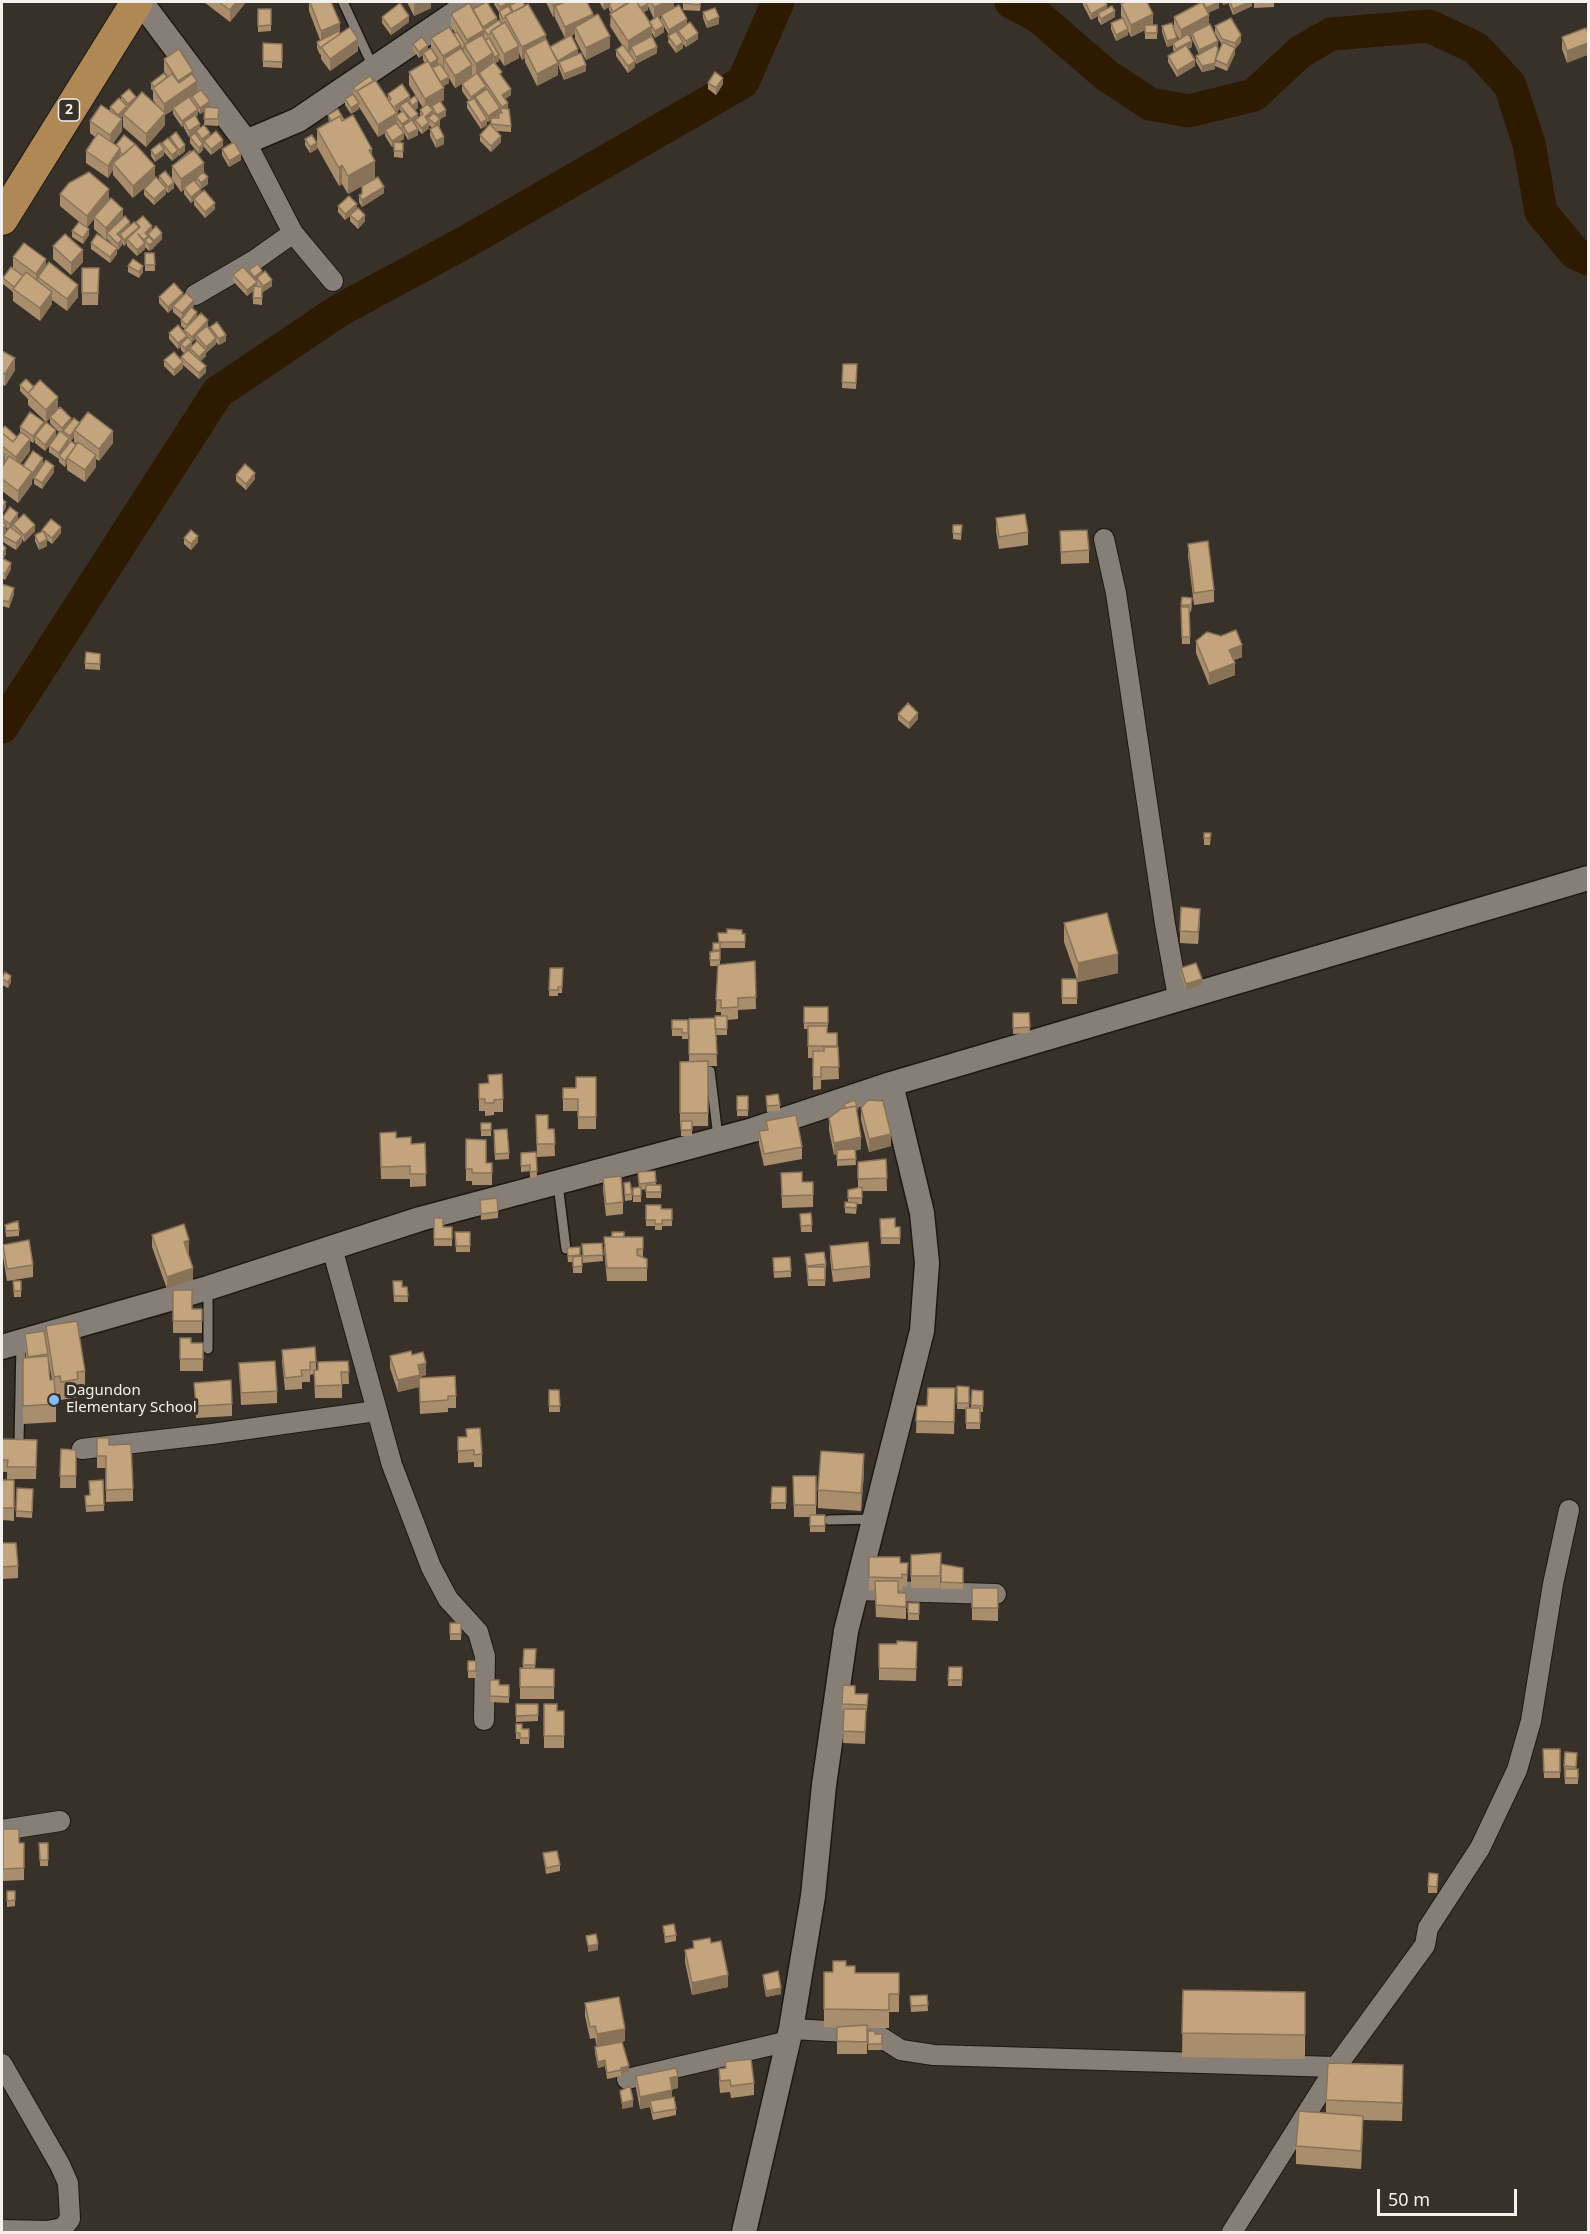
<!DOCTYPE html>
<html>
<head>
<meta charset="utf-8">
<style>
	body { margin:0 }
	#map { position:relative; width:1590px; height:2234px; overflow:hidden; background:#373129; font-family:"Noto Sans",sans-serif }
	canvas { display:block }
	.frame { position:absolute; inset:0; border:3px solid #f4f0eb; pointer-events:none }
	.scale { position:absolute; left:1377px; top:2189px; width:140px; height:27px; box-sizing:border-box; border:3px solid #f4f0eb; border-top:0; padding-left:8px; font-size:18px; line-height:21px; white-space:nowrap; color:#f4f0eb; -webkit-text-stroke:4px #373129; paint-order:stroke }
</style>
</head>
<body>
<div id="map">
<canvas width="1590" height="2234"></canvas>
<div class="frame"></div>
<div class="scale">50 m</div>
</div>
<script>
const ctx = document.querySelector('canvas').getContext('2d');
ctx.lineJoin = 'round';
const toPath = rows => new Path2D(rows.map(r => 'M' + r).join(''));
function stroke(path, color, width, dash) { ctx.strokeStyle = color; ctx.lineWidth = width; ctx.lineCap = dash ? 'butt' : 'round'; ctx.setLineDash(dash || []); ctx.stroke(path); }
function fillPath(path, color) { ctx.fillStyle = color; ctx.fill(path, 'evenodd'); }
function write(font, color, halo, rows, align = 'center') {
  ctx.font = font + ' "Noto Sans",sans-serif'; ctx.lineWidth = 6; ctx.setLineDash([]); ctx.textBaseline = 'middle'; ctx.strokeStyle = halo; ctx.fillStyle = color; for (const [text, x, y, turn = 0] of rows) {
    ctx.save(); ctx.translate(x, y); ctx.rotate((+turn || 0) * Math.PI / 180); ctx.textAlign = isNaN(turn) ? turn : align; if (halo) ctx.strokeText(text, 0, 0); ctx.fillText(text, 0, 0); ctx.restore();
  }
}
const river = toPath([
	[1011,2,1039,17,1106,75,1150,104,1189,111,1254,95,1300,52,1331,34,1429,26,1476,48,1510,85,1529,144,1541,212,1575,253,1588,259],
	[2,727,218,392,340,310,464,243,743,82,778,2]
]);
const service = toPath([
	[343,2,373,67],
	[710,1071,718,1137],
	[558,1184,566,1249],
	[208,1291,208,1349],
	[19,1442,21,1344],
	[829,1520,874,1519]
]);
const minor = toPath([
	[246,142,293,233,333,281],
	[195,295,255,260,293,233],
	[1104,539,1116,593,1165,924,1178,997],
	[332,1248,392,1465,431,1567,448,1599,478,1632,485,1656,484,1720],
	[82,1449,212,1434,376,1411],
	[855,1590,996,1594],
	[2,1830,60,1821],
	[791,2029,866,2033,879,2036,901,2050,934,2055,1336,2067],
	[2,2064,60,2165,68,2183,70,2219,63,2228,47,2231,2,2230],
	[627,2079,789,2041],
	[1232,2232,1336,2067,1425,1945,1428,1928,1480,1848,1517,1770,1531,1721,1553,1584,1569,1510]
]);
const tertiary = toPath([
	[141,2,246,142,298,120,472,2],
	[2,1347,208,1288,420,1219,753,1130,891,1084,1588,878],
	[744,2232,791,2029,813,1896,824,1785,846,1631,922,1331,927,1263,922,1213,891,1084]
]);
const trunk = toPath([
	[2,219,137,2]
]);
const wall = toPath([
	[204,2,246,2,230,22],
	[309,2,331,2,340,23,340,34,358,51,330,71,321,59,321,54,320,55,317,48,317,42,320,40,309,11],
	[407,2,431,2,431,8,414,16],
	[494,2,516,2,546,39,550,47,565,38,555,18,555,16,553,17,546,2,587,2,593,17,610,48,586,60,575,39,575,34,571,36,586,71,564,80,559,68,559,66,558,66,558,75,537,86,525,62,525,58,522,60,519,53,519,58,504,66,499,58,499,61,495,63,511,95,505,99,511,126,511,132,497,131,501,142,491,152,480,141,480,135,491,125,491,120,488,122,487,121,487,125,481,129,467,108,467,102,469,101,462,91,462,84,468,80,455,88,449,78,449,83,443,86,444,100,440,102,446,116,440,119,440,125,439,127,444,144,436,148,430,136,430,129,432,128,429,125,429,128,422,134,418,130,418,135,408,140,404,133,404,139,398,142,403,143,403,158,394,157,394,146,392,147,385,136,385,133,378,137,359,107,359,109,351,114,345,105,345,99,357,100,353,94,353,88,388,100,388,94,410,99,418,108,415,110,418,118,420,116,420,110,423,108,409,85,409,72,425,63,423,60,423,55,419,58,413,50,413,44,428,50,431,49,431,38,455,33,451,26,451,14,473,9,502,24,499,17,499,12,494,4],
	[400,109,401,113,398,115,398,111],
	[599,2,626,2,627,3,630,2,674,2,674,8,687,24,698,39,686,47,683,44,683,48,676,53,668,42,669,35,661,21,661,16,658,17,664,32,655,38,652,33,652,37,657,53,636,64,635,62,635,67,628,73,616,56,616,50,622,45,610,26,611,13,609,10,609,7,604,10],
	[648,6,654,19,649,22,643,12,648,10],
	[683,2,701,2,700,11,683,10],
	[1083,2,1105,2,1107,8,1115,17,1101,25,1098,20,1098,16,1091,20,1083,5],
	[1201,2,1219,2,1219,8,1208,13,1209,25,1218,47,1218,55,1222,45,1215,33,1215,26,1241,42,1235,49,1235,54,1227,71,1215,66,1215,69,1202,72,1196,62,1196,56,1199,54,1192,39,1192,37,1190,38,1192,47,1188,49,1195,66,1177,77,1168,62,1168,56,1174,52,1173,49,1173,45,1167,47,1162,32,1162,26,1174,29,1174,17],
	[1174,30,1179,39,1177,41],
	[1222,2,1252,2,1252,6,1233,15,1229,5,1229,3,1223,5],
	[1254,2,1274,2,1274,7,1254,8],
	[1121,4,1153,25,1157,25,1157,39,1145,39,1145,30,1131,37,1128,31,1128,35,1116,41,1111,29,1111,23,1122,18,1121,16],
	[258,9,271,9,271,31,258,32],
	[703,12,719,24,707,28,703,18],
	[382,17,409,22,391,35,382,23],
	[1586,28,1567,63,1562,49,1562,37],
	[263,43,282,44,282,68,263,67],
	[164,59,193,75,197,93,210,107,219,108,218,126,204,125,205,111,200,114,198,111,198,115,196,117,200,128,223,146,211,155,204,147,204,143,203,150,199,154,190,143,190,137,192,135,189,137,184,128,184,126,182,127,173,114,173,110,165,115,165,125,146,147,123,127,123,116,121,118,122,131,113,143,116,145,135,144,133,198,113,175,113,170,108,178,86,163,86,151,95,137,90,133,90,121,110,111,110,107,121,100,121,96,136,99,156,104,153,100,153,91,151,89,151,83,168,77,164,71],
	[708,83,723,84,716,95,708,89],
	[328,115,344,120,372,156,375,178,384,193,362,207,359,202,359,195,362,194,362,186,348,194,342,184,339,186,317,147,317,129,329,122],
	[170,137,185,151,179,156,178,154,178,156,172,161,164,152,164,155,155,162,151,156,151,150,162,147,162,143,170,140],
	[305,139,317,149,310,153,305,145],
	[222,149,241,160,229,167,222,155],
	[172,166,204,173,208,184,201,189,201,193,215,209,205,218,194,205,194,200,191,203,184,194,184,190,181,192,174,182,174,188,168,193,166,191,166,194,154,205,144,195,144,189,159,180,159,176,172,178],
	[60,194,109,200,123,218,130,225,136,224,136,222,152,230,162,239,154,247,154,246,154,248,149,251,145,247,145,244,145,249,137,256,127,246,127,243,124,246,122,243,122,245,118,250,117,249,117,254,110,263,91,249,91,243,115,247,107,239,106,240,94,229,94,219,87,228,89,235,83,244,72,237,72,231,83,225,60,206],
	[338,206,357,208,365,221,358,229,350,221,350,216,345,220,338,212],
	[53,246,83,262,71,275,53,259],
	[145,253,154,253,155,271,145,271],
	[13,257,46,265,78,297,67,311,52,300,52,304,40,321,13,301,13,292,3,284,3,278,13,269],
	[128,266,143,272,139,278,128,272],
	[82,268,99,268,98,305,82,305],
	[249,270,262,274,272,286,263,292,262,291,262,305,253,304,253,291,247,296,233,281,233,275,249,273],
	[183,296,194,306,192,308,197,317,208,327,207,327,210,330,210,327,226,341,219,345,216,342,216,344,206,353,206,356,200,361,206,372,199,379,183,365,183,368,174,376,164,366,164,360,181,360,181,357,184,353,181,350,181,347,178,349,169,339,169,333,184,332,185,329,181,326,181,319,173,312,173,308,168,313,159,303,159,297],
	[196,339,197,342,192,346,192,342],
	[2,351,15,370,5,386,3,385,3,397,2,398],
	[843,364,857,371,856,389,842,388],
	[20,385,34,387,58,408,71,421,80,423,113,443,99,461,96,459,96,467,85,482,67,470,67,463,65,467,59,462,59,459,49,452,49,446,52,442,45,451,35,443,35,440,33,443,30,441,30,451,20,464,23,466,43,464,32,480,32,484,18,503,2,491,2,429,17,437,20,433,20,427,44,425,56,436,59,432,50,423,50,418,46,422,28,405,28,399,20,391],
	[74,437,74,442,77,444,76,445,71,441],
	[54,472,42,489,34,484,34,478],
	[236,475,255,479,246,490,236,481],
	[2,518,18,519,35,531,24,542,22,539,22,542,16,550,3,542,3,536,8,529,6,527,6,531,2,537],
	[996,518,1028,532,1028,545,999,549,996,531],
	[953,525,962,525,961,540,953,539],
	[42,530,61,533,52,544,47,540,47,546,39,550,35,541,35,535,42,531],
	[1060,531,1089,550,1089,563,1061,564],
	[184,538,198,542,191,550,184,544],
	[2,544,6,554,3,559,11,569,5,580,2,578],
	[1188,544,1214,590,1214,602,1194,605,1188,556],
	[2,584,14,594,9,608,2,606],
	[1192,604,1191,612,1190,611,1190,644,1182,644,1181,605],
	[1196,641,1242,657,1234,660,1235,675,1209,685,1196,653],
	[100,660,100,670,85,669,85,663],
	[898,714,918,719,909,729,898,720],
	[1204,833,1211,833,1210,845,1204,845],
	[1200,921,1198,944,1180,943,1180,931],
	[1064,923,1118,973,1078,982,1064,942],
	[718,933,745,934,745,948,720,948,720,965,755,961,756,1009,738,1010,738,1019,727,1020,727,1035,716,1035,717,1066,708,1066,708,1126,692,1126,692,1136,681,1136,681,1126,680,1126,680,1062,689,1061,689,1019,715,1018,721,1016,721,1012,716,1012,718,966,710,966,710,952,713,952,713,943,719,943],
	[550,968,563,968,562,993,558,993,558,996,549,996],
	[1181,968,1202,985,1186,990,1181,974],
	[2,978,11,982,8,988,2,985],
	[1062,979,1077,979,1077,1004,1062,1004],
	[804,1007,828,1007,828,1029,827,1029,827,1033,837,1033,839,1079,821,1080,821,1089,813,1090,813,1058,808,1058,808,1029,804,1029],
	[1013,1013,1029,1013,1030,1033,1013,1034],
	[672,1020,688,1020,688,1039,682,1039,682,1036,672,1036],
	[596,1077,596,1129,578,1129,578,1111,563,1111,563,1088,576,1088],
	[479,1084,503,1099,503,1112,494,1112,494,1115,485,1116,485,1111,479,1111],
	[737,1096,748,1096,748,1116,737,1116],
	[766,1096,780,1105,780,1111,767,1112],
	[844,1104,858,1115,861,1149,855,1151,856,1165,837,1166,837,1154,834,1155,829,1130,829,1118,844,1108],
	[861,1108,891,1146,869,1152,861,1120],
	[536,1115,548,1129,554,1129,555,1156,537,1157],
	[766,1121,802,1147,802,1159,764,1166,759,1144,759,1131,766,1130],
	[481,1123,491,1123,491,1136,481,1136],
	[494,1136,509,1153,509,1159,495,1160],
	[396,1138,411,1144,425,1143,426,1186,410,1187,410,1179,381,1179,380,1145],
	[466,1139,486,1163,492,1163,492,1185,472,1185,472,1181,466,1181],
	[536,1152,537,1177,530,1178,530,1171,521,1172,521,1153],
	[886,1159,887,1191,862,1191,862,1204,857,1204,856,1214,845,1213,845,1207,848,1202,848,1190,858,1188,858,1162],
	[655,1171,656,1185,661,1185,661,1198,646,1198,646,1189,641,1190,641,1202,633,1202,633,1188,639,1187,638,1172],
	[781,1173,802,1182,813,1182,813,1207,782,1208],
	[603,1178,623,1202,623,1214,606,1216,603,1190],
	[624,1183,632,1194,632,1200,625,1201],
	[480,1200,498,1212,498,1218,481,1220],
	[646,1205,661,1209,672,1209,672,1226,662,1226,662,1230,655,1230,655,1226,646,1226],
	[811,1213,812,1232,801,1232,800,1214],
	[434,1218,443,1227,452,1227,452,1246,434,1246],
	[880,1219,895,1227,900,1227,900,1244,881,1244],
	[5,1225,19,1230,19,1236,6,1237],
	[455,1232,470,1232,470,1252,456,1252],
	[152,1235,189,1253,188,1253,193,1280,167,1289,152,1247],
	[604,1237,643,1237,643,1257,647,1259,647,1281,607,1281,604,1249],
	[602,1243,603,1261,583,1263,582,1244],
	[3,1245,33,1265,33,1277,7,1281,3,1257],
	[830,1246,870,1266,870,1278,833,1282,830,1258],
	[580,1247,580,1257,582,1256,582,1273,573,1273,573,1262,568,1262,567,1248],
	[805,1254,826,1264,825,1286,808,1286],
	[790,1257,791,1277,774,1278,773,1258],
	[13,1281,21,1281,21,1297,14,1297],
	[393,1281,402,1287,407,1287,408,1302,394,1302],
	[173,1290,192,1309,202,1309,202,1333,173,1333],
	[46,1326,85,1371,85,1389,78,1390,78,1397,61,1400,60,1394,56,1394,56,1422,23,1424,23,1358,26,1358,25,1334,46,1342],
	[48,1356,52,1380,50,1380],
	[180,1338,191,1343,203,1343,203,1371,180,1371],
	[282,1350,316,1362,316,1370,348,1361,349,1384,342,1384,342,1398,315,1398,314,1374,310,1375,310,1382,302,1382,302,1389,285,1390,282,1362],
	[412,1355,426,1375,420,1377,420,1378,456,1396,456,1408,448,1408,448,1412,420,1414,419,1387,398,1392,390,1368,390,1356],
	[239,1363,277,1391,277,1403,241,1405],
	[194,1383,232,1404,232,1416,196,1418],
	[957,1386,969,1387,969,1408,971,1408,972,1390,983,1391,983,1412,980,1412,980,1429,966,1429,966,1409,957,1409],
	[955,1388,954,1434,916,1433,917,1406,927,1406],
	[549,1390,559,1390,560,1412,549,1412],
	[466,1429,482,1454,482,1467,474,1467,474,1462,458,1463,458,1437,466,1437],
	[97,1438,109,1445,133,1489,133,1501,106,1502,106,1468,97,1468],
	[2,1439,37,1440,36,1479,7,1479,7,1472,2,1472],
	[61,1449,76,1450,76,1488,60,1488],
	[864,1472,861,1511,818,1508,818,1490],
	[793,1476,816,1476,816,1515,825,1515,825,1532,810,1532,810,1517,794,1517],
	[2,1480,14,1480,14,1521,2,1520],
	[103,1480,104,1511,86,1512,85,1496,89,1495],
	[772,1487,786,1487,786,1509,771,1509],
	[17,1488,33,1489,32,1518,16,1517],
	[2,1543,18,1566,18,1578,2,1579],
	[941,1553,940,1588,911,1588,911,1555],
	[869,1557,900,1563,908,1563,907,1587,902,1586,902,1590,898,1590,898,1593,906,1593,906,1619,876,1617,875,1590,869,1590],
	[941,1564,963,1568,963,1589,941,1589],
	[972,1588,998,1588,998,1621,972,1620],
	[908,1603,919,1603,919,1620,908,1620],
	[450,1623,461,1623,461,1640,450,1640],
	[917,1642,916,1681,879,1680,879,1644,897,1644],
	[524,1649,536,1649,535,1668,554,1669,554,1699,520,1699,520,1668,523,1668],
	[468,1661,476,1661,476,1678,468,1678],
	[949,1667,962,1667,962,1686,948,1686],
	[490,1680,499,1685,509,1685,509,1703,490,1702],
	[843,1685,855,1694,868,1694,867,1711,866,1711,865,1744,843,1743,844,1711,842,1710],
	[516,1704,538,1704,538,1721,516,1722],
	[544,1704,557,1711,564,1711,564,1748,544,1748],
	[516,1724,522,1729,529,1729,529,1744,520,1744,520,1739,516,1739],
	[1543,1749,1560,1749,1560,1778,1544,1778],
	[1577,1753,1576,1769,1578,1769,1578,1784,1565,1784,1564,1766],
	[3,1829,19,1843,24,1843,24,1880,3,1881],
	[39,1843,48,1843,48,1866,40,1866],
	[543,1853,560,1865,560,1871,546,1874],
	[1438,1880,1437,1893,1428,1893,1428,1886],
	[7,1891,15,1891,15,1906,7,1907],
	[663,1926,676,1935,676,1941,665,1943],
	[693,1941,711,1943,728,1987,692,1995,685,1962,685,1950,693,1948],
	[846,1966,855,1973,899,1973,899,2012,889,2012,889,2028,867,2028,867,2054,837,2054,837,2028,824,2027,824,1972,833,1972],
	[763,1975,781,1994,766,1997,763,1981],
	[1183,1990,1305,1992,1305,2059,1182,2057],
	[927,1995,928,2011,911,2012,910,1996],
	[585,2003,625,2041,598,2046,622,2042,629,2072,621,2074,621,2076,607,2079,605,2066,598,2068,595,2053,595,2047,597,2047,595,2038,590,2039,585,2016],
	[868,2031,875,2034,882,2034,882,2050,868,2050],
	[725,2062,754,2083,754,2095,731,2098,730,2092,720,2093,719,2081,719,2069,725,2068],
	[636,2076,678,2088,672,2089,672,2097,676,2109,676,2115,653,2120,650,2107,640,2109,636,2088],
	[1403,2084,1402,2121,1363,2120,1361,2169,1296,2164,1296,2146,1326,2113,1326,2100]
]);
const shadedWall = toPath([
	[236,2,246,2,230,22,230,10],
	[420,2,431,2,431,8,414,16,414,4],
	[510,2,516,2,516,4,510,5,510,8,500,13,500,7],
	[560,2,580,2,555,6,555,16,553,17,553,5],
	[604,2,620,2,609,4,609,7,604,10],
	[666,2,674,2,674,10,654,19,654,7],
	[1219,2,1219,8,1206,14,1206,8],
	[1223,2,1229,2,1229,3,1223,5],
	[1249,2,1252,2,1252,6,1233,15,1233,9],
	[648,4,648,10,639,15,639,8],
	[1107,5,1107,11,1098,13,1098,16,1091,20,1091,14],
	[1115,11,1115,17,1101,25,1101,19],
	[593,14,593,26,575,27,575,34,565,39,565,27],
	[1153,14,1153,26,1131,37,1131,25],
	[1209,15,1209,27,1192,33,1192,37,1181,42,1181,30],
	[409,16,409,22,391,35,391,29],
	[719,17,719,24,707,28,707,22],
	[497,18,497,24,484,30,484,42,467,49,467,40,482,27],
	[687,19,687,25,669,36,669,30],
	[340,23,340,35,321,43,321,31],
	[652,26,652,38,631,47,631,51,628,53,628,41],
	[664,26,664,32,655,38,655,31],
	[1128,29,1128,35,1116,41,1116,35],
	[698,33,698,39,686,47,686,41],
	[546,35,546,47,525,50,525,58,522,60,522,47],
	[1241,35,1241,42,1235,49,1235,43],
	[610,36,610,48,586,60,586,48],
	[1177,38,1177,44,1173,43,1173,45,1167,47,1167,41],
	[358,39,358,51,330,71,330,59],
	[1192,41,1192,47,1176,55,1176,49],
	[1218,41,1218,47,1199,56,1199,50],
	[683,42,683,48,676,53,676,47],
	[1588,43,1588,55,1567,63,1567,51],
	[428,45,428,51,423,53,423,55,419,58,419,52],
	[461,45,464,48,464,54,444,59,444,68,443,69,443,56],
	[519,46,519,58,504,66,504,54],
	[657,47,657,53,636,64,636,57],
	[1235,48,1235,54,1227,71,1227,65],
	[578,49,578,55,559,62,559,66,558,66,558,75,537,86,537,74],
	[493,53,493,65,476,76,476,64],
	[499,55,499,61,494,64,494,57],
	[438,59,438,65,430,70,430,64],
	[1195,60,1195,66,1177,77,1177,71],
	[1215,60,1215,69,1202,72,1202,66],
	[635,61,635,67,628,73,628,66],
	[472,65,472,77,455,88,455,76],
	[586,65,586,71,564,80,564,74],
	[193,71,193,83,178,93,178,81],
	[449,77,449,83,440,88,440,82],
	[723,78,723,84,716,95,716,88],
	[197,81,197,93,174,110,173,108,173,110,165,115,165,125,146,147,146,134,164,114,164,104],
	[486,86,486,92,475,97,475,101,471,103,471,97],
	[444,88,444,100,425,111,425,99],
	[511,89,511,95,502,101,502,95],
	[410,96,410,102,409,100,409,103,400,106,400,109,398,111,397,126,385,130,385,133,378,137,378,125,395,106],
	[136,97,136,103,128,110,128,104],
	[210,101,210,108,200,114,200,108],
	[418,101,418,108,412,112,412,106],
	[359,103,359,109,351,114,351,108],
	[508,103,508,109,502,113,502,107],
	[127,106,127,112,123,114,123,116,118,121,118,115],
	[500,108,500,114,488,122,488,116],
	[198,109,198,115,185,124,184,122,184,126,182,127,182,121],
	[433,110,433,117,428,118,428,120,425,117],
	[446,110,446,116,440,119,440,125,435,131,435,124,437,121,437,115],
	[418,114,418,120,415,120,415,122,411,125,411,119],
	[122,119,122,131,110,148,110,135],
	[409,119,409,126,403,126,403,129,402,130,402,124],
	[487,119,487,125,481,129,481,123],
	[429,122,429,128,422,134,422,128],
	[200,124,200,130,189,137,189,131],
	[418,129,418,135,408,140,408,134],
	[210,133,210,139,204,141,204,143,202,145,202,139],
	[404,133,404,139,392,147,392,141],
	[501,136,501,142,491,152,491,146],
	[444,137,444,144,436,148,436,141],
	[223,140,223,146,211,155,211,149],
	[317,143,317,149,310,153,310,147],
	[203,144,203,150,199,154,199,148],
	[185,145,185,151,179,156,179,150],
	[120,148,120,160,113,163,113,170,108,178,108,166],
	[164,149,164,155,155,162,155,156],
	[372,149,372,163,375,161,375,179,348,194,348,176,369,150],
	[178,150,178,156,172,161,172,155],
	[241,154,241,160,229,167,229,161],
	[204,163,204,175,197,178,197,180,181,192,181,179],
	[342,165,342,184,339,186,339,168],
	[155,166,155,179,133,198,133,186],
	[208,177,208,184,201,189,201,195,194,199,194,200,191,203,191,197,201,189,201,183],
	[174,182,174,188,168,193,168,187],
	[384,187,384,193,362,207,362,200],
	[166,188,166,194,154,205,154,199],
	[109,189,109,201,94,217,94,219,87,228,87,216],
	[215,203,215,209,205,218,205,212],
	[357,204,357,211,345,220,345,214],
	[123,209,123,221,107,233,107,239,106,240,106,228],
	[365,215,365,221,358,229,358,222],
	[130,222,130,228,120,234,120,238,117,234],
	[152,226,152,232,148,234,148,242,145,240,145,249,137,256,137,250,144,243,145,233],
	[139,227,139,233,127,239,127,243,124,246,124,240],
	[89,229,89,235,83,244,83,238],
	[162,233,162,239,154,247,154,241],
	[122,239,122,245,118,250,118,244],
	[154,242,154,248,149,251,149,245],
	[117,248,117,254,110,263,110,257],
	[83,250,83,262,71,275,71,263],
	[46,259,46,271,38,277,38,283,36,286,36,274],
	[143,266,143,272,139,278,139,272],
	[262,271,262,278,257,278,257,281,254,283,254,277],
	[272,280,272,286,263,292,263,286],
	[257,282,257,288,247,296,247,290],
	[78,285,78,297,67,311,67,299],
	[52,292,52,304,40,321,40,308],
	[183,293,183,299,173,306,173,308,168,313,168,307],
	[194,300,194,306,182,319,182,313],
	[197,312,197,318,187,331,187,325],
	[208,320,208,327,198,337,196,335,196,339,192,342,192,348,190,348,190,350,185,354,185,348,192,342,192,337],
	[226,335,226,341,219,345,219,339],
	[187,336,187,342,181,344,181,347,178,349,178,343],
	[216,338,216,344,206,353,206,356,199,363,199,357,206,351,206,347],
	[15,358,15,370,5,386,5,374],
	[183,362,183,368,174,376,174,370],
	[206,366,206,372,199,379,199,373],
	[3,384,3,397,2,398,2,386],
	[58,397,58,409,46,422,46,410],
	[71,418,71,424,63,431,63,433,62,434,62,428],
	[44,422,44,428,35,436,35,440,33,443,33,436],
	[56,430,56,436,45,451,45,445],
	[74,431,74,437,70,443,70,436],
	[113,431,113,443,99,461,99,449],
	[69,438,69,444,59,456,59,459,59,453],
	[30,439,30,451,16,470,16,457],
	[5,455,5,467,2,472,2,460],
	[96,455,96,467,85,482,85,470],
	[43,458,43,464,32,480,32,484,18,503,18,491],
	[67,458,67,463,65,467,65,461],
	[54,466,54,472,42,489,42,483],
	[255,473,255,479,246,490,246,484],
	[6,502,6,508,2,514,2,508],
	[18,513,18,519,10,530,10,524],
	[6,525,6,531,2,537,2,530],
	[35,525,35,531,24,542,24,535],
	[61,527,61,533,52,544,52,538],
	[22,536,22,542,16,550,16,543],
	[198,536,198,542,191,550,191,544],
	[47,539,47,546,39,550,39,544],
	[6,548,6,554,2,560,2,563,2,551],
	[11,563,11,569,5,580,5,574],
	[14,588,14,594,9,608,9,602],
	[1242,645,1242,657,1229,662,1229,650],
	[1235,663,1235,675,1209,685,1209,673],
	[918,713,918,719,909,729,909,723],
	[1200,909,1200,921,1198,944,1198,932],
	[1118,954,1118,973,1078,982,1078,963],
	[11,976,11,982,8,988,8,982],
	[1202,979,1202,985,1186,990,1186,984],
	[891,1134,891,1146,869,1152,869,1139],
	[861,1137,861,1149,834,1155,834,1143],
	[189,1240,189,1253,184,1255,184,1242],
	[193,1268,193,1280,167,1289,167,1277],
	[426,1363,426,1375,420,1377,420,1387,419,1378,419,1387,398,1392,398,1380,418,1365],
	[864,1454,864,1472,861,1511,861,1493],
	[598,1944,598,1950,588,1952,588,1946],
	[728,1975,728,1987,692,1995,692,1983],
	[781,1988,781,1994,766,1997,766,1991],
	[625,2029,625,2041,597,2047,597,2034],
	[605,2060,605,2066,598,2068,598,2062],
	[629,2066,629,2072,621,2074,621,2068],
	[678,2076,678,2088,670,2090,670,2078],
	[672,2090,672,2102,650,2101,650,2107,640,2109,640,2097],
	[633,2100,633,2107,622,2109,622,2103],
	[1363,2116,1363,2134,1361,2169,1361,2151]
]);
const building = toPath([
	[219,2,236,2,230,10,219,2],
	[310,2,331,2,340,23,321,31,310,2],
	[486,2,487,2,497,18,483,27,473,9,486,2],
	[496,2,510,2,500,7,496,2],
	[517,2,523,2,525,6,513,12,510,5,517,2],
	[552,2,560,2,553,5,552,2],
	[565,2,587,2,593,14,565,27,555,6,565,2],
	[613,2,626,2,627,3,613,12,609,4,613,2],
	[630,2,637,2,652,26,628,41,610,14,630,2],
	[637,2,646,2,648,4,640,8,637,2],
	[651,2,666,2,654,7,651,2],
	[683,2,700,2,700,5,683,3,683,2],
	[1085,2,1105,2,1107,5,1091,14,1085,2],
	[1126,2,1147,2,1153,14,1131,25,1121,4,1126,2],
	[1202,2,1209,15,1181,30,1174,17,1202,2],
	[1203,2,1219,2,1206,8,1203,2],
	[1230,2,1249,2,1233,9,1230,2],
	[400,3,409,16,391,29,382,17,400,3],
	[469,3,484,30,467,40,451,14,469,3],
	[528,4,546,35,522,47,505,16,528,4],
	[679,5,687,19,669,30,661,15,679,5],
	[508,6,512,12,505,16,506,17,503,19,499,11,508,6],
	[1112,6,1115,11,1101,19,1098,13,1112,6],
	[715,8,719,17,707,22,703,12,715,8],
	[258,9,271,9,271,25,258,26,258,9],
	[598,14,610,36,586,48,575,27,598,14],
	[658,16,664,26,655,31,649,22,658,16],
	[1123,18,1128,29,1116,35,1111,23,1123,18],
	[1231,18,1241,35,1235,43,1222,39,1215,26,1231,18],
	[499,20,502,24,491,31,491,33,488,35,484,30,499,20],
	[505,22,519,46,504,54,491,31,505,22],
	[690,22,698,33,686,41,678,31,690,22],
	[1172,23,1177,38,1167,41,1162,26,1172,23],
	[1210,24,1218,41,1199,50,1192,33,1210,24],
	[1145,25,1157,25,1157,33,1145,33,1145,25],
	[350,27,358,39,330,59,321,47,350,27],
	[449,27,461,45,443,56,431,38,449,27],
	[1586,28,1588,34,1588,43,1567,51,1562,37,1586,28],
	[339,31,340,34,320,48,317,42,339,31],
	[676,31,683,42,676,47,668,36,676,31],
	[457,32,466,47,464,45,464,48,462,49,461,45,454,34,457,32],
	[1188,34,1192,41,1176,49,1173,43,1188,34],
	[482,35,493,53,476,64,464,45,482,35],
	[571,35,578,49,558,61,550,47,571,35],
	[652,36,657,47,636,57,631,47,652,36],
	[422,37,428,45,419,52,413,44,422,37],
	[489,38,499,55,494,57,493,53,485,40,489,38],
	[546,39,558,63,537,74,525,50,546,39],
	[1223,42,1235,48,1227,65,1215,60,1223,42],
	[263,43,282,44,282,62,263,61,263,43],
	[623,45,635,61,628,66,616,50,623,45],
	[1186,45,1195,60,1177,71,1168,56,1186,45],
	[1216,45,1218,48,1215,63,1202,66,1196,56,1216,45],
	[431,48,438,59,430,64,423,53,431,48],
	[461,48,472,65,455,76,444,59,461,48],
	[179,49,193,71,178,81,164,59,179,49],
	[581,53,586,65,564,74,559,62,581,53],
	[428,61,444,88,425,99,409,72,428,61],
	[494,62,502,72,500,74,511,89,502,95,508,103,502,107,479,73,494,62],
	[440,64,449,77,440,82,432,68,440,64],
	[715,72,723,78,716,88,708,83,715,72],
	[164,73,167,77,154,87,151,83,164,73],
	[477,73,486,86,471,97,462,84,477,73],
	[172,74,179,83,192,74,197,81,164,104,153,88,172,74],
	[370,76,374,81,357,91,357,92,353,88,370,76],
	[375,80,397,113,378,125,357,91,375,80],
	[402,84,410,96,395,106,398,110,396,111,389,101,391,99,388,94,402,84],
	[129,89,136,97,128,104,121,96,129,89],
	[487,89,500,108,488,116,475,97,487,89],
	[201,90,210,101,200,108,192,96,201,90],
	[142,92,165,113,146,134,123,114,142,92],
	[353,94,359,103,351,108,345,99,353,94],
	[415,96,418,101,412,106,409,100,415,96],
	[189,97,198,109,182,121,173,108,189,97],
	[119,98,127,106,118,115,110,107,119,98],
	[474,98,487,119,481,123,467,102,474,98],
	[407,101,418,114,411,119,400,106,407,101],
	[440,101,446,110,437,115,432,106,440,101],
	[427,104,433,110,425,117,429,122,422,128,415,120,423,114,420,110,427,104],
	[101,105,122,119,110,135,90,121,101,105],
	[205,107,219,108,218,119,204,119,205,107],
	[500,108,509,109,511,126,491,124,491,118,499,118,499,113,502,113,500,108],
	[338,109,344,120,342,121,340,116,331,121,328,115,338,109],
	[403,111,409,119,402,124,396,116,403,111],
	[434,113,440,119,435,124,428,118,434,113],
	[195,115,200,124,189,131,184,122,195,115],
	[353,115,372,149,369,150,375,161,348,176,342,165,339,168,317,129,340,116,342,121,353,115],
	[412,120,418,129,408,134,403,126,412,120],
	[396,123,404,133,392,141,385,130,396,123],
	[490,124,501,136,491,146,480,135,490,124],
	[204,125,210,133,202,139,196,131,204,125],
	[438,125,444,137,436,141,430,129,438,125],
	[216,131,223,140,211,149,204,141,216,131],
	[176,132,185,145,179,150,170,137,176,132],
	[98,133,120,148,108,166,86,151,98,133],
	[195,133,203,144,199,148,190,137,195,133],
	[124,135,135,144,123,155,120,152,120,148,116,145,124,135],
	[312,135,317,143,310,147,305,139,312,135],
	[168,138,178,150,172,155,162,143,168,138],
	[234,142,241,154,229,161,222,149,234,142],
	[394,142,403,143,403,151,394,151,394,142],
	[160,143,164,149,155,156,151,150,160,143],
	[135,144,155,166,133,186,113,163,135,144],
	[194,150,204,163,181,179,172,166,194,150],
	[190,151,191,152,176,163,190,151],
	[165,171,174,182,168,187,159,176,165,171],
	[89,172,109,189,87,216,60,194,69,183,89,172],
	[203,172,208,177,201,183,197,178,203,172],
	[156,177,166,188,154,199,144,189,156,177],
	[378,177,384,187,362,200,359,195,362,194,362,186,378,177],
	[194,180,201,189,191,197,184,188,194,180],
	[204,190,215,203,205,212,194,199,204,190],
	[349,196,357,204,345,214,338,206,349,196],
	[111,198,123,209,106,228,94,217,111,198],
	[358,208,365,215,358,222,350,215,358,208],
	[125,216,130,222,117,234,122,239,118,244,107,233,125,216],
	[143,216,152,226,145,233,148,236,144,240,138,234,145,243,137,250,127,239,140,227,136,222,143,216],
	[79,222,89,229,83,238,72,231,79,222],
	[134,222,139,227,124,240,120,234,134,222],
	[156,226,162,233,154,241,148,234,156,226],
	[65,234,83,250,71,263,53,246,65,234],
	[97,234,117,248,110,257,91,243,97,234],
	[149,237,154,242,149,245,145,240,149,237],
	[24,243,46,259,36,274,13,257,24,243],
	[145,253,154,253,155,265,145,265,145,253],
	[133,259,143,266,139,272,128,266,133,259],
	[49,262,78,285,67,299,38,277,49,262],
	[258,264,262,271,254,277,249,270,258,264],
	[11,267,23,276,14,287,3,278,11,267],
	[243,267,257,282,247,290,233,275,243,267],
	[82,268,99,268,98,293,82,293,82,268],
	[265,271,272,280,263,286,257,278,265,271],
	[26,272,52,292,40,308,13,289,26,272],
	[174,283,183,293,168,307,159,297,174,283],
	[254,286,262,287,262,298,253,298,254,286],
	[186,293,194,300,182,313,173,306,186,293],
	[191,307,197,312,187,325,181,320,191,307],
	[201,313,208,320,192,337,184,330,201,313],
	[217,322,226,335,219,339,210,327,217,322],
	[178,325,187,336,178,343,169,333,178,325],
	[207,326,216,338,206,347,196,335,207,326],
	[188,337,192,342,185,348,181,344,188,337],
	[197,341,206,350,199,357,190,348,197,341],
	[188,350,206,366,199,373,181,357,188,350],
	[2,351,15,358,5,374,2,372,2,351],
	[174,352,183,362,174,370,164,360,174,352],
	[843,364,857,364,856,383,842,382,843,364],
	[26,379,34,387,28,393,20,385,26,379],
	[40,380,58,397,46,410,28,393,40,380],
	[60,407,71,418,62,428,50,417,60,407],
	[30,412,44,422,33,436,20,427,30,412],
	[88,412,113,431,99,449,74,430,88,412],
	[74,418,80,423,70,436,63,431,74,418],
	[46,422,56,430,45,445,35,436,46,422],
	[5,426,17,437,13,442,2,433,2,429,5,426],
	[60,431,69,438,59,453,49,446,60,431],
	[21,432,30,439,16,457,2,446,2,433,13,442,21,432],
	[71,441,76,445,65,461,59,456,71,441],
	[78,442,96,455,85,470,67,458,78,442],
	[33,451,43,458,32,474,32,472,23,466,33,451],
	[2,453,5,455,2,460,2,453],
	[9,456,32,472,18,491,2,479,2,467,9,456],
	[46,460,54,466,42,483,34,478,46,460],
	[245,464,255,473,246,484,236,475,245,464],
	[2,499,6,502,2,508,2,499],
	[10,507,18,513,10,524,2,518,10,507],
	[24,514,35,525,24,535,13,524,24,514],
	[1025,514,1028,532,999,537,996,518,1025,514],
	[51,519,61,527,52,538,42,530,51,519],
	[2,521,6,525,2,530,2,521],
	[953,525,962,525,961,534,953,533,953,525],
	[10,527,22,536,16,543,3,536,10,527],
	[191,530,198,536,191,544,184,538,191,530],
	[1087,530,1089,550,1061,552,1060,531,1087,530],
	[43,531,47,539,39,544,35,535,43,531],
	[1208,541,1214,590,1194,593,1188,544,1208,541],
	[2,544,6,548,2,554,2,544],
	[2,558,11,563,5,574,2,572,2,558],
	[2,584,14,588,9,602,2,600,2,584],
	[1182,597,1192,598,1191,605,1181,605,1182,597],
	[1181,607,1189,607,1190,637,1182,637,1181,607],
	[1236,630,1242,645,1229,650,1235,663,1209,673,1196,641,1207,632,1221,636,1236,630],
	[86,652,100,654,100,664,85,663,86,652],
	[908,703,918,713,909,723,898,714,908,703],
	[1204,833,1211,833,1210,838,1204,838,1204,833],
	[1181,907,1200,909,1198,932,1180,931,1181,907],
	[1107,913,1118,954,1078,963,1064,923,1107,913],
	[727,929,742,930,742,934,745,934,745,942,719,942,718,933,727,933,727,929],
	[713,943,720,943,720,950,713,950,713,943],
	[720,951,720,960,710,960,710,952,720,951],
	[755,961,756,997,738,998,738,1007,721,1008,721,1000,716,1000,718,965,755,961],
	[1196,963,1202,979,1186,984,1181,968,1196,963],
	[550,968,563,968,562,987,558,987,558,990,549,990,550,968],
	[5,972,11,976,8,982,2,979,5,972],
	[1062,979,1077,979,1077,998,1062,998,1062,979],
	[804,1007,828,1007,828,1023,804,1023,804,1007],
	[1013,1013,1029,1013,1030,1027,1013,1028,1013,1013],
	[715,1016,727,1016,727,1029,715,1029,715,1016],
	[715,1018,717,1054,689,1054,689,1019,715,1018],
	[672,1020,688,1020,688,1033,682,1033,682,1029,672,1029,672,1020],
	[808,1026,827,1026,827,1033,837,1033,837,1046,808,1046,808,1026],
	[824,1047,838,1047,839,1067,821,1067,821,1077,813,1077,813,1051,824,1051,824,1047],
	[708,1061,708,1113,680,1113,680,1062,708,1061],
	[502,1074,503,1099,494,1100,494,1103,485,1103,485,1099,479,1099,479,1084,489,1083,488,1075,502,1074],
	[576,1077,596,1077,596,1117,578,1117,578,1099,563,1099,563,1088,576,1088,576,1077],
	[778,1094,780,1105,767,1106,766,1096,778,1094],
	[737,1096,748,1096,748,1110,737,1110,737,1096],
	[855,1100,858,1109,857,1109,856,1106,846,1108,844,1104,855,1100],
	[868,1100,883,1101,891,1134,869,1139,861,1108,868,1100],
	[856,1106,861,1137,834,1143,829,1118,841,1109,856,1106],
	[536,1115,548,1115,548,1129,554,1129,555,1144,537,1144,536,1115],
	[796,1115,802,1147,764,1154,759,1131,768,1130,766,1121,796,1115],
	[681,1121,692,1121,692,1130,681,1130,681,1121],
	[481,1123,491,1123,491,1130,481,1130,481,1123],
	[507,1129,509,1153,495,1154,494,1130,507,1129],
	[396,1132,396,1138,411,1137,411,1144,425,1143,426,1174,410,1174,410,1166,381,1167,380,1133,396,1132],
	[466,1139,486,1140,486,1163,492,1163,492,1173,472,1173,472,1169,466,1169,466,1139],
	[855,1149,856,1159,837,1160,837,1150,855,1149],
	[536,1152,537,1171,530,1172,530,1165,521,1166,521,1153,536,1152],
	[886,1159,887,1178,858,1179,858,1162,886,1159],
	[655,1171,656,1182,639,1184,638,1172,655,1171],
	[802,1172,802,1182,813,1182,813,1195,782,1196,781,1173,802,1172],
	[621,1176,623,1202,606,1204,603,1178,621,1176],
	[630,1182,632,1194,625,1195,624,1183,630,1182],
	[646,1185,661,1185,661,1192,646,1192,646,1185],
	[641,1187,641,1196,633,1196,633,1188,641,1187],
	[862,1187,862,1198,848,1198,848,1190,862,1187],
	[497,1198,498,1212,481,1214,480,1200,497,1198],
	[845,1202,857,1203,856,1208,845,1207,845,1202],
	[646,1205,661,1205,661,1209,672,1209,672,1220,662,1220,662,1224,655,1224,655,1220,646,1220,646,1205],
	[811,1213,812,1225,801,1226,800,1214,811,1213],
	[434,1218,443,1218,443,1227,452,1227,452,1239,434,1239,434,1218],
	[895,1218,895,1227,900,1227,900,1238,881,1238,880,1219,895,1218],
	[18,1221,19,1230,6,1231,5,1225,18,1221],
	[184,1224,189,1240,184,1242,193,1268,167,1277,152,1235,184,1224],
	[455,1232,470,1232,470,1246,456,1246,455,1232],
	[612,1232,624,1232,624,1237,612,1237,612,1232],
	[604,1237,643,1237,643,1249,637,1249,637,1255,647,1259,647,1268,607,1268,604,1237],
	[29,1240,33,1265,7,1269,3,1245,29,1240],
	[868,1242,870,1266,833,1270,830,1246,868,1242],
	[602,1243,603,1255,583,1256,582,1244,602,1243],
	[580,1247,580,1255,568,1256,567,1248,580,1247],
	[824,1252,826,1264,807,1266,805,1254,824,1252],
	[582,1256,582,1266,573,1267,573,1257,582,1256],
	[790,1257,791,1271,774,1272,773,1258,790,1257],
	[807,1267,825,1267,825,1280,808,1280,807,1267],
	[13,1281,21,1281,21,1291,14,1291,13,1281],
	[393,1281,402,1281,402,1287,407,1287,408,1296,394,1296,393,1281],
	[173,1290,192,1290,192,1309,202,1309,202,1321,173,1321,173,1290],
	[77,1321,85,1371,77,1372,78,1379,61,1382,60,1376,54,1377,46,1326,77,1321],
	[44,1331,48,1354,28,1357,25,1334,44,1331],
	[180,1338,191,1338,191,1343,203,1343,203,1359,180,1359,180,1338],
	[315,1347,316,1362,310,1362,310,1370,301,1370,302,1376,285,1378,282,1350,315,1347],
	[411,1351,412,1355,423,1352,426,1363,418,1365,420,1375,398,1380,390,1356,411,1351],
	[48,1356,50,1380,54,1379,56,1404,23,1406,23,1358,48,1356],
	[275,1361,277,1391,241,1393,239,1363,275,1361],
	[348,1361,349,1372,341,1372,342,1385,315,1386,314,1370,318,1370,318,1362,348,1361],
	[455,1376,456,1396,448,1396,448,1400,420,1402,419,1378,455,1376],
	[231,1380,232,1404,196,1406,194,1383,231,1380],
	[957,1386,969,1387,969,1403,957,1403,957,1386],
	[928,1388,955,1388,954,1422,916,1421,917,1406,927,1406,928,1388],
	[549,1390,559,1390,560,1406,549,1406,549,1390],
	[972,1390,983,1391,983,1406,971,1405,972,1390],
	[966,1408,980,1408,980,1423,966,1423,966,1408],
	[480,1428,482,1454,474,1455,474,1450,458,1451,458,1437,467,1437,466,1429,480,1428],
	[97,1438,109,1438,109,1445,131,1444,133,1489,106,1490,106,1456,97,1456,97,1438],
	[2,1439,37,1440,36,1467,7,1467,8,1460,2,1460,2,1439],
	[61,1449,76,1450,76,1476,60,1476,61,1449],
	[821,1451,864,1454,861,1493,818,1490,821,1451],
	[793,1476,816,1476,816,1505,794,1505,793,1476],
	[2,1480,14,1480,14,1508,2,1508,2,1480],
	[103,1480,104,1505,86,1506,85,1496,90,1495,89,1481,103,1480],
	[772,1487,786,1487,786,1503,771,1503,772,1487],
	[17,1488,33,1489,32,1512,16,1511,17,1488],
	[810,1515,825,1515,825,1526,810,1526,810,1515],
	[2,1543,16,1543,18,1566,2,1567,2,1543],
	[941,1553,940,1576,911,1576,911,1555,941,1553],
	[869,1557,900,1557,900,1563,908,1563,907,1575,902,1574,902,1578,869,1577,869,1557],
	[941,1564,963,1568,963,1583,941,1582,941,1564],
	[875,1581,898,1581,898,1593,906,1593,906,1607,876,1605,875,1581],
	[972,1588,998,1588,998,1608,972,1608,972,1588],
	[908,1603,919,1603,919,1614,908,1613,908,1603],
	[450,1623,461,1623,461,1634,450,1634,450,1623],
	[897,1641,917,1642,916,1669,879,1668,879,1644,897,1644,897,1641],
	[524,1649,536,1649,535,1665,523,1665,524,1649],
	[468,1661,476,1661,476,1671,468,1671,468,1661],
	[949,1667,962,1667,962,1680,948,1680,949,1667],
	[520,1668,554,1669,554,1687,520,1687,520,1668],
	[490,1680,499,1680,499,1685,509,1685,509,1697,490,1696,490,1680],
	[843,1685,855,1686,855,1694,868,1694,867,1705,842,1704,843,1685],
	[516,1704,538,1704,538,1715,516,1716,516,1704],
	[544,1704,557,1704,557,1711,564,1711,564,1736,544,1736,544,1704],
	[844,1709,866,1709,865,1732,843,1731,844,1709],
	[516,1724,522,1724,522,1729,529,1729,529,1738,520,1738,520,1733,516,1733,516,1724],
	[1543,1749,1560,1749,1560,1772,1544,1772,1543,1749],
	[1565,1752,1577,1753,1576,1767,1564,1766,1565,1752],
	[1565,1769,1578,1769,1578,1778,1565,1778,1565,1769],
	[3,1829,19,1829,19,1843,24,1843,24,1868,3,1869,3,1829],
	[39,1843,48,1843,48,1860,40,1860,39,1843],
	[557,1851,560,1865,546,1868,543,1853,557,1851],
	[1429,1873,1438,1874,1437,1887,1428,1886,1429,1873],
	[7,1891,15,1891,15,1900,7,1901,7,1891],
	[674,1924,676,1935,665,1937,663,1926,674,1924],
	[596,1934,598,1944,588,1946,586,1936,596,1934],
	[710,1938,711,1943,721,1941,728,1975,692,1983,685,1950,694,1948,693,1941,710,1938],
	[833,1961,846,1961,846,1966,855,1966,855,1973,899,1973,899,1994,889,1994,889,2010,824,2009,824,1972,833,1972,833,1961],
	[778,1971,781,1988,766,1991,763,1975,778,1971],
	[1183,1990,1305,1992,1305,2035,1182,2033,1183,1990],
	[927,1995,928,2005,911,2006,910,1996,927,1995],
	[619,1997,625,2029,597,2034,595,2026,590,2027,585,2003,619,1997],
	[867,2025,867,2042,837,2041,837,2027,867,2025],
	[868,2031,875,2031,875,2034,882,2034,882,2044,868,2044,868,2031],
	[622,2042,629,2066,621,2068,621,2070,607,2073,605,2060,598,2062,595,2047,622,2042],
	[751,2059,754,2083,731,2086,730,2080,720,2081,719,2069,726,2068,725,2062,751,2059],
	[1328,2063,1403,2065,1402,2103,1326,2100,1328,2063],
	[676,2068,678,2076,670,2078,672,2090,640,2097,636,2076,676,2068],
	[630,2086,633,2100,622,2103,620,2091,630,2086],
	[674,2097,676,2109,653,2113,650,2101,674,2097],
	[1299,2111,1363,2116,1361,2151,1296,2146,1299,2111]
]);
const markers = [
	[54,1400,6,"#84bcfb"]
];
const shields = [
	[69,110,21]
];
const shieldNames = [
	["2",69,110]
];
const poiNames = [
	["Dagundon",66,1391],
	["Elementary School",66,1408]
];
stroke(river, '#2e1a00', 33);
stroke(service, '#1e1812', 12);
stroke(minor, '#1e1812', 22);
stroke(tertiary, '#1e1812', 27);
stroke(trunk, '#1e1812', 34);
stroke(service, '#867f77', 9);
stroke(minor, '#867f77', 20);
stroke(tertiary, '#867f77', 24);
stroke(trunk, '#af8856', 32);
fillPath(wall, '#a98d6c');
fillPath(shadedWall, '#897358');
fillPath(building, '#c4a47d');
stroke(building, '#897358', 1.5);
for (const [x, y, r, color] of markers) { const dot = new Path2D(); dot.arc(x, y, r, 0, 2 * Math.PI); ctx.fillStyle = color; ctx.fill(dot); stroke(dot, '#373129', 2); }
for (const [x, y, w] of shields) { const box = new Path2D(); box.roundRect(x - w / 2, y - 11, w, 22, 4.5); ctx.fillStyle = '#373129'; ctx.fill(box); stroke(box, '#f4f0eb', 1.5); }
write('bold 14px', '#f4f0eb', null, shieldNames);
write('15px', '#f4f0eb', '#373129', poiNames, 'left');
</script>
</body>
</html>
